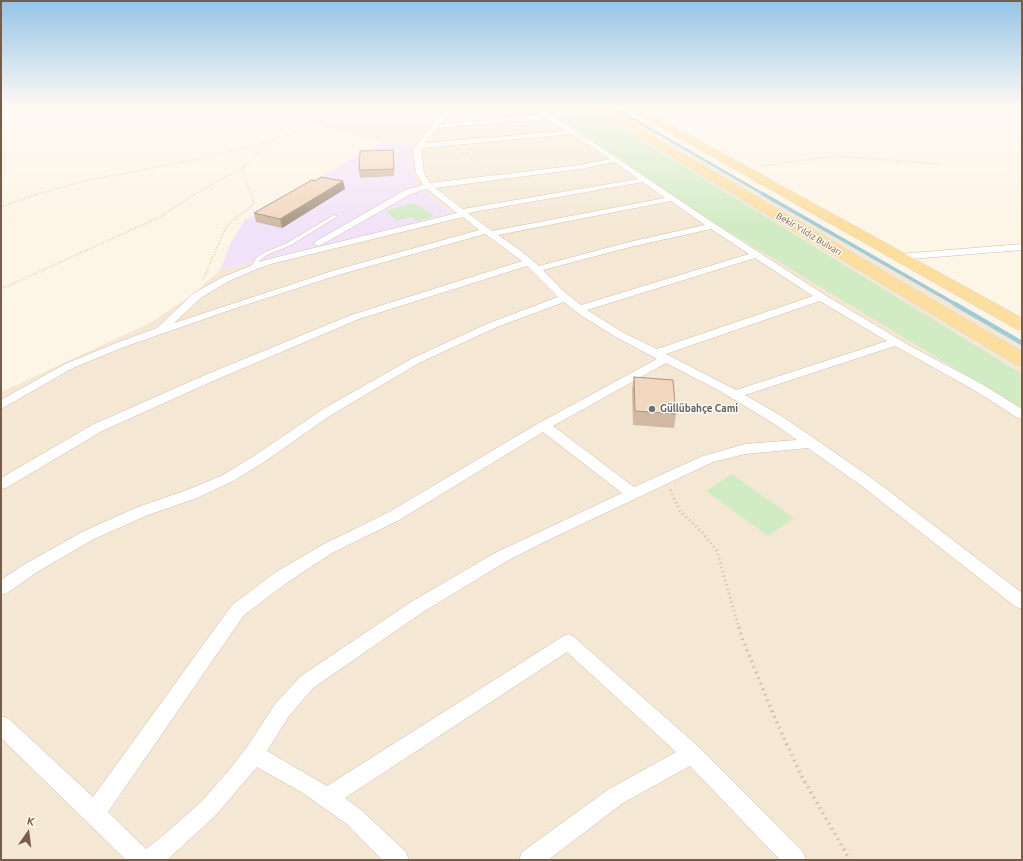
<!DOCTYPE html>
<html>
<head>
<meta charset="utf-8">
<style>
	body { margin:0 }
	#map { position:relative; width:1023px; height:861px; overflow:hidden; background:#fdf5e6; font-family:Ubuntu,sans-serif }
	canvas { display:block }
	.frame { position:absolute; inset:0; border:2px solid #765d4a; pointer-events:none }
	.north { position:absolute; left:8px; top:813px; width:40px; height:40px; -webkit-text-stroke:3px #fff9ec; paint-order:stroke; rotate:14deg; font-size:11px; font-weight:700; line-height:16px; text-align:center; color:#765d4a }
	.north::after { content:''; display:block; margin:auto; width:14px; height:18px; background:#765d4a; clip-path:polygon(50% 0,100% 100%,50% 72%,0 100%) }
</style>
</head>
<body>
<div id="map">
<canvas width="1023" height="861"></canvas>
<div class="frame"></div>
<div class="north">K</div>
</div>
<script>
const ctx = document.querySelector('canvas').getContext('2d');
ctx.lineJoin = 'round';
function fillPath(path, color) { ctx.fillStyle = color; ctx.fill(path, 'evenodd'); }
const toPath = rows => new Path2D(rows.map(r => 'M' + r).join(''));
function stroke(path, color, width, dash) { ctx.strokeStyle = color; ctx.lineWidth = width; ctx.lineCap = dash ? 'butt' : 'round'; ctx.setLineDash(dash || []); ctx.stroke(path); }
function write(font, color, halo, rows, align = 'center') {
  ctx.font = font + ' Ubuntu,sans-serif'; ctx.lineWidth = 3; ctx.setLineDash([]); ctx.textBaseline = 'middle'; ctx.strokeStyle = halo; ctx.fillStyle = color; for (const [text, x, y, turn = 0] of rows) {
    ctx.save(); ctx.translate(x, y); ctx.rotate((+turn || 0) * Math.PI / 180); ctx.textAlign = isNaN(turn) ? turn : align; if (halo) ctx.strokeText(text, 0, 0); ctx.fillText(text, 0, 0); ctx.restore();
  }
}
const residential = toPath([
	[344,108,617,108,1022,343,1022,860,1,860,1,392,150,323,191,296,220,270,453,214,416,184,414,145,382,142,309,123]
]);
const education = toPath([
	[382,142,414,145,416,184,453,214,220,270,231,243,245,220]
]);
const green = toPath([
	[547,108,588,108,1022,374,1022,409,700,214],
	[415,203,435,216,417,221,411,217,398,221,385,211],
	[732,474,794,518,768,536,706,491]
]);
const streamFar2 = toPath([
	[614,108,765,195]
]);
const streamFar1 = toPath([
	[763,194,957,305]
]);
const stream = toPath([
	[955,304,1022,343]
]);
const pathFar3 = toPath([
	[462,153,468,155,474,161],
	[761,166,836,156,939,164],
	[244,167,243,172,251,195],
	[35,195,84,181,209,157,260,144,304,129,346,108],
	[193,195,244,167,266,146,267,142]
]);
const pathFar2 = toPath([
	[1,207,37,194],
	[203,280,225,229,230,223,254,204,251,194],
	[1,289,160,217,195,194]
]);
const pathFar1 = toPath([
	[670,490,680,511,703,533,717,551,739,628]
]);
const path = toPath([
	[739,627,742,638,777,723,802,777,850,860]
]);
const service = toPath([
	[334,215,338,216,291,245,267,255,260,260,256,268,254,269,251,267,256,258,263,253,287,243,334,215]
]);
const minor = toPath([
	[446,108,453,108,440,124,542,115,532,108,540,108,596,144,715,224,825,295,912,347,982,384,1022,409,1022,419,1018,418,974,390,895,346,745,395,783,417,873,479,1022,593,1022,609,1016,607,863,487,808,448,745,454,713,462,546,541,507,561,423,612,313,688,289,716,267,751,327,786,562,637,568,634,574,637,699,747,803,852,806,860,780,860,690,766,623,803,548,860,519,860,522,852,609,789,676,752,567,652,345,798,361,810,406,852,409,860,382,860,347,824,301,792,257,767,215,816,167,860,126,860,1,738,1,716,8,718,93,797,232,605,276,572,322,545,389,512,539,423,657,359,616,337,582,316,564,302,497,327,421,362,331,415,264,462,233,481,197,498,148,515,94,539,37,572,7,593,1,595,1,580,25,564,84,531,138,507,187,490,223,475,254,456,323,409,413,358,489,323,558,297,527,266,359,319,213,381,102,431,6,488,1,489,1,478,92,425,205,375,351,315,522,261,485,234,338,275,233,309,124,347,73,368,1,409,1,400,65,364,116,343,157,328,194,293,223,277,265,260,457,213,427,189,411,194,321,245,318,246,313,243,405,190,423,185,416,173,413,150,422,138,446,108],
	[548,119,566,131,425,143,437,128,548,119],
	[572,134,610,159,580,165,430,183,424,173,421,150,422,148,572,134],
	[615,162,638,179,463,209,435,188,580,169,615,162],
	[643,182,665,198,492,231,468,213,643,182],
	[671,201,705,225,629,242,539,266,520,250,498,235,671,201],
	[463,217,479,230,332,271,174,323,202,297,229,281,257,269,271,264,463,217],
	[711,229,749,254,581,305,562,290,543,270,630,247,711,229],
	[755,258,813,296,657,349,624,333,587,310,755,258],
	[820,301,887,341,736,390,666,354,820,301],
	[666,363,720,391,773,423,797,440,745,444,703,456,634,487,553,426,666,363],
	[543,432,622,493,495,553,411,602,301,676,275,704,247,747,230,769,201,802,166,833,146,849,108,812,244,615,288,582,332,553,399,520,543,432],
	[1022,244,1022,250,899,260,894,257,899,254,1022,244]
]);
const primary = toPath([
	[591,108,604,108,1022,352,1022,366,1015,364,591,108],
	[627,108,640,108,1022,318,1022,330,1016,329,627,108]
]);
const wall = toPath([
	[394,157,394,176,360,178,359,170],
	[315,181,343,181,345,189,282,228,256,222,254,213],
	[634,377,676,414,674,428,633,425,632,390]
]);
const shadedWall = toPath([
	[393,150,394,157,394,176,394,169],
	[343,181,345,189,282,228,280,219]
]);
const building = toPath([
	[393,150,394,169,359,170,360,151,393,150],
	[321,177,343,181,280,219,254,213,312,180,315,181,321,177],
	[634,377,673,380,676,414,635,411,634,377]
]);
const markers = [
	[652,409,4,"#6b7280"]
];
const farStreetnames = [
	["Bekir Yıldız Bulvarı",809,234,31]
];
const worshipNames = [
	["Güllübahçe Cami",660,409]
];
fillPath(residential, '#f4e8d4');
fillPath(education, '#f2e2f9');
fillPath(green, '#d1ebc4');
stroke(streamFar2, '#a0ccd9', 2.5);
stroke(streamFar1, '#a0ccd9', 3.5);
stroke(stream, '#a0ccd9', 4.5);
stroke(service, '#cfbdac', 1);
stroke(minor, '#cfbdac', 1);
stroke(primary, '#dbd5d0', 1);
stroke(pathFar3, '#d8b9a0', 1.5, [0.5, 1.5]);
stroke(pathFar2, '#d8b9a0', 2, [0.5, 2]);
stroke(pathFar1, '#d8b9a0', 3, [1, 3.5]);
stroke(path, '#d8b9a0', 3.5, [1.5, 4.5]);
fillPath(service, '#fff');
fillPath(minor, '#fff');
fillPath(primary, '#fcde9e');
fillPath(wall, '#d0b8a3');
fillPath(shadedWall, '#a99684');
fillPath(building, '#f2d6bd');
stroke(building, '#a99684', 1);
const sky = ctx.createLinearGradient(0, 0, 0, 229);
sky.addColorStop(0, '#95c4e8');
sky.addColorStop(0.47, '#fefaf4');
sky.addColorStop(1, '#fefaf400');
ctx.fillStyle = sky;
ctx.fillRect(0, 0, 1023, 229);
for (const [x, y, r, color] of markers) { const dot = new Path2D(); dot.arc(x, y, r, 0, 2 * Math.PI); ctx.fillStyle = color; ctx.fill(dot); stroke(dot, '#fff9ec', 1.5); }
write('9px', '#765d4a', '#fff9ec', farStreetnames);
write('bold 10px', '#5b616d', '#fff9ec', worshipNames, 'left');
</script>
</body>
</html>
